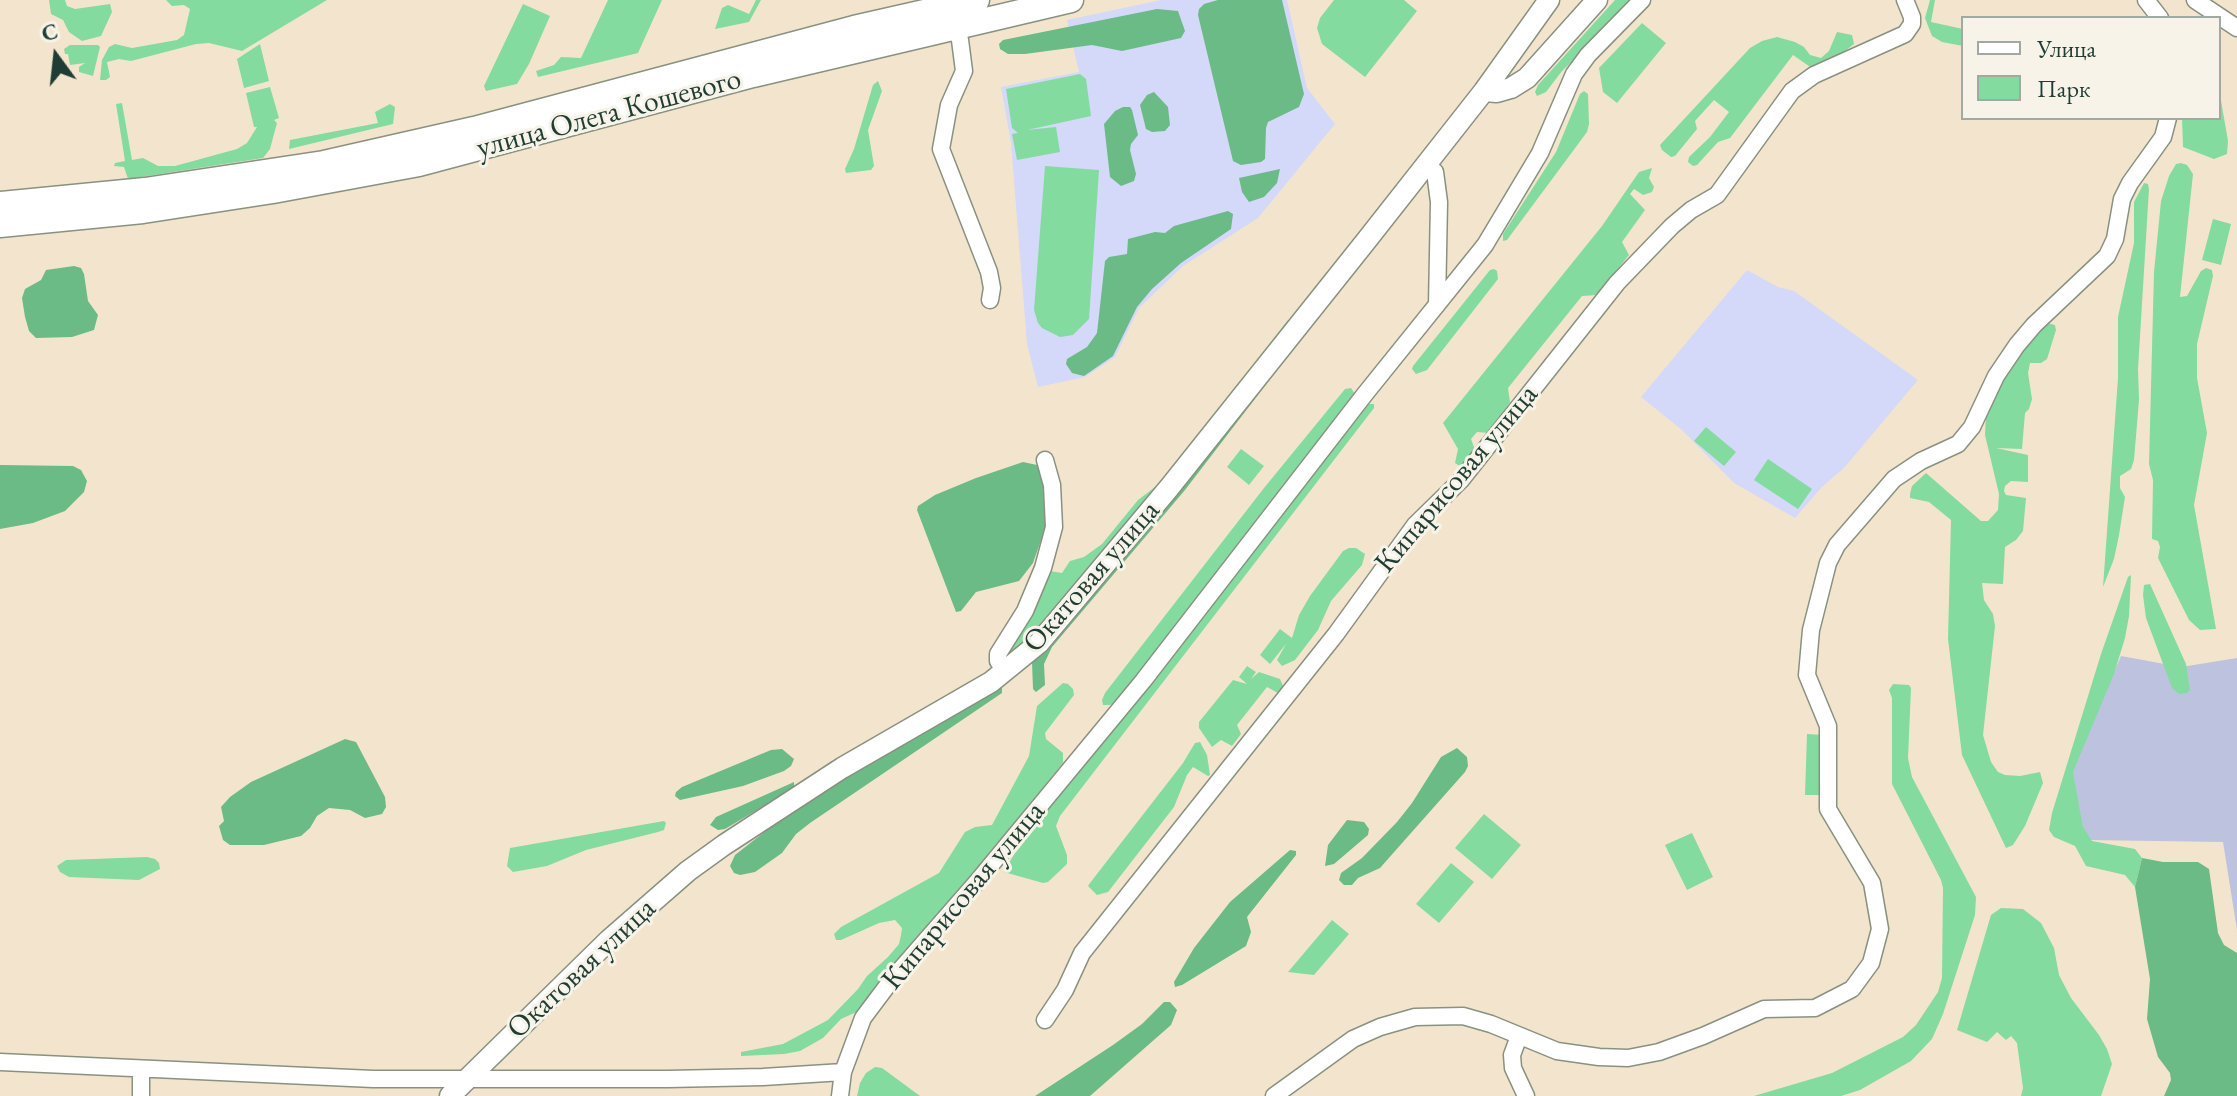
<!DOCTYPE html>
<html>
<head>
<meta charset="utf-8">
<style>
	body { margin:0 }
	#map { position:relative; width:2237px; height:1096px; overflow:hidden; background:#f3e5cd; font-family:"EB Garamond",serif }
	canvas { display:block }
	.legend { position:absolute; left:1961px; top:16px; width:260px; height:104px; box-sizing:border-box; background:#f7f3e8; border:2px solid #a1aaa0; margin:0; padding:10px 14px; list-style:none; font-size:24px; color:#1f3d34 }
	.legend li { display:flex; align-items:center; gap:16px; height:40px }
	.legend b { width:40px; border:2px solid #a1aaa0 }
	.north { position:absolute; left:16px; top:16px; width:80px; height:80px; -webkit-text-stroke:6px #f7f3e8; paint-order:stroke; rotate:345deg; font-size:22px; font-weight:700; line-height:32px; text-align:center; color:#1f3d34 }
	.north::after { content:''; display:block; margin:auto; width:28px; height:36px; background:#1f3d34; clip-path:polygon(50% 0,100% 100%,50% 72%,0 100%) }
</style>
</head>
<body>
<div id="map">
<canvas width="2237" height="1096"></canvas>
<ul class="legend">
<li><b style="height:10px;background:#fff"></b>Улица</li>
<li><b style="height:22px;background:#83db9f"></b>Парк</li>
</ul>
<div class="north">С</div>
</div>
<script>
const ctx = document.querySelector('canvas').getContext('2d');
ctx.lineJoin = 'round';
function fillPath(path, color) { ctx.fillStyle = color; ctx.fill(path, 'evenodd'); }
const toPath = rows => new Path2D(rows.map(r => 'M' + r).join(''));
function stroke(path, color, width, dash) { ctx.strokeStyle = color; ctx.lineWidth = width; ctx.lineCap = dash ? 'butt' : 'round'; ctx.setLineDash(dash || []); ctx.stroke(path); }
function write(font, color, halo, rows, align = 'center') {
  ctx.font = font + ' "EB Garamond",serif'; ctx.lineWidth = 6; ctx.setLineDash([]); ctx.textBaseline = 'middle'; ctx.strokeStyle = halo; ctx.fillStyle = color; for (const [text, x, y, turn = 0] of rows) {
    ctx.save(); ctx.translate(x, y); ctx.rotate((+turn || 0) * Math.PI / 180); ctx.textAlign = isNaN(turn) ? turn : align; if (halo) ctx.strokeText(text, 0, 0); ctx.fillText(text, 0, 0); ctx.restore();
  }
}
const built = toPath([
	[1161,0,1287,0,1307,88,1335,124,1258,218,1183,266,1139,308,1115,357,1085,377,1038,387,1027,344,1011,143,1001,87,1079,72,1067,20],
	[1747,270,1778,287,1794,291,1918,380,1844,468,1822,487,1795,518,1734,483,1682,430,1641,397]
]);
const industrial = toPath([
	[2121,656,2181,667,2237,658,2237,930,2223,842,2085,840,2072,769]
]);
const green = toPath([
	[49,0,65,0,67,6,75,9,110,4,112,12,101,36,82,41,69,32,63,20,51,14],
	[166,0,327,0,242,51,209,43,196,44,131,61,119,59,107,62,110,77,106,80,100,80,102,60,109,47,115,44,132,48,177,40,184,35,190,9,184,5,172,6],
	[608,0,662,0,638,53,538,77,536,71,554,65,561,57,581,58],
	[756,0,761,0,749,22,715,29,722,8,728,5,749,14],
	[1334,0,1404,0,1417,11,1365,77,1322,44,1317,28,1320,18],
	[1615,0,1635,0,1562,71,1546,92,1537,96,1535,92,1538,85],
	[1930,0,1935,0,1931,22,1963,29,1963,46,1942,42,1932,36,1925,18],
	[523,4,550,16,529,64,517,84,486,91,484,86],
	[1642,23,1666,43,1617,103,1603,92,1599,68],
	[1837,32,1852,35,1854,44,1831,62,1813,69,1793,55,1730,138,1718,142,1697,165,1693,166,1688,162,1689,157,1710,137,1729,112,1714,100,1695,121,1697,129,1675,156,1671,157,1662,150,1660,145,1750,48,1762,41,1777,37,1795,42,1804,47,1810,55,1821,58,1829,51],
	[260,44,269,81,244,88,237,59],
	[70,45,98,45,100,47,93,76,79,72,79,67,85,63,70,65,68,54,65,54,64,49],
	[1080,74,1086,79,1091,116,1027,130,1056,127,1060,152,1017,160,1012,134,1018,133,1012,128,1006,89],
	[878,81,882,91,868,130,874,166,871,170,846,173,845,169,854,149,873,85],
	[270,87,279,118,274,120,277,123,270,149,263,158,128,179,124,167,114,166,115,163,125,161,116,104,122,103,132,160,143,158,158,166,175,166,237,149,247,143,257,127,254,127,246,93],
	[2219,89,2228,141,2227,154,2214,159,2183,147,2182,118,2219,118],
	[1584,91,1588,94,1589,124,1587,132,1507,240,1503,241,1503,234,1556,152,1580,94],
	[390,104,395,107,393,124,289,149,290,140,378,123,375,112],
	[2181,163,2187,165,2193,174,2180,297,2187,296,2201,271,2206,268,2212,270,2213,276,2197,344,2197,378,2207,433,2194,505,2216,629,2200,630,2189,620,2158,558,2160,547,2158,541,2152,539,2153,480,2149,464,2154,272,2161,201,2169,176,2176,164],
	[1045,166,1099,170,1089,319,1073,335,1060,337,1042,328,1038,323,1034,310],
	[1652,168,1649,178,1654,187,1652,192,1643,195,1634,189,1630,194,1645,210,1622,242,1629,255,1597,295,1582,296,1508,388,1510,402,1489,433,1477,432,1471,439,1475,450,1462,467,1458,465,1455,463,1458,449,1443,423,1602,226,1639,172],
	[2144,183,2148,184,2149,189,2138,369,2139,400,2134,460,2131,469,2120,476,2120,488,2125,497,2119,535,2114,559,2103,587,2118,378,2118,317,2134,243,2134,202],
	[2213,219,2231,224,2221,265,2202,260],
	[1494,269,1497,271,1498,279,1427,370,1416,374,1412,369,1413,366,1490,270],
	[1288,320,1292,321,1247,384,1025,646,1009,657,1007,656,1006,653,1050,571,1062,573,1070,561,1084,557,1102,544,1138,500,1164,480],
	[2047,323,2055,325,2056,330,2047,359,2041,363,2030,363,2028,373,2032,399,2029,409,2025,413,2022,449,1996,448,2028,455,2028,482,2011,481,2005,486,2004,491,2006,495,2026,498,2023,531,2016,540,2005,547,2003,584,1982,583,1984,600,1993,614,1995,626,1983,735,1991,762,1998,772,2005,775,2020,776,2040,772,2043,783,2025,826,2013,845,2006,848,1962,755,1948,639,1951,520,1929,502,1910,498,1910,494,1912,486,1926,473,1981,521,1988,521,1998,510,1999,494,1985,435,1986,414,2004,372,2032,337],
	[1351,388,1355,394,1136,677,1119,698,1110,705,1103,705,1102,700,1105,693,1264,488,1345,389],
	[1369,404,1374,404,1374,408,1060,816,1056,826,1067,855,1067,864,1048,882,1043,883,1004,872,1013,856,1051,806],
	[1706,427,1736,452,1724,466,1694,441],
	[1241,449,1264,466,1249,485,1227,467],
	[1768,459,1812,489,1798,509,1754,480],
	[1349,548,1356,548,1365,554,1362,565,1331,601,1318,630,1295,660,1282,666,1277,660,1286,644,1270,664,1260,655,1280,629,1292,638,1299,615,1310,596,1343,551],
	[2131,575,2129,616,2125,638,2114,674,2073,772,2083,827,2092,841,2135,849,2142,858,2135,887,2125,875,2086,866,2075,846,2054,837,2049,830,2052,813,2101,654,2128,577],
	[2150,584,2186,664,2190,690,2187,693,2179,694,2172,688,2146,618,2143,595,2144,585],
	[1247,666,1256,672,1251,679,1259,672,1280,679,1284,688,1278,693,1267,687,1237,725,1241,734,1232,746,1221,740,1212,747,1199,728,1199,722,1233,680,1247,684,1239,677],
	[1063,683,1068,684,1073,689,1074,695,1045,733,1046,739,1063,753,1063,763,863,1009,841,1019,823,1038,800,1051,784,1054,741,1056,741,1052,783,1044,828,1020,858,989,867,976,888,957,899,944,901,935,902,928,895,920,879,923,841,940,836,940,834,934,841,927,939,873,965,832,975,827,992,825,1029,756,1037,706],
	[1893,684,1909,685,1911,688,1908,758,1912,777,1976,897,1975,915,1943,1014,1932,1039,1911,1061,1860,1090,1841,1096,1754,1096,1832,1073,1903,1037,1916,1025,1938,992,1942,978,1943,888,1941,880,1892,784,1892,698,1889,690],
	[1807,734,1824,735,1822,795,1805,795],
	[1200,742,1207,755,1210,775,1208,776,1193,767,1187,775,1174,807,1108,892,1097,895,1088,886,1090,883,1183,763,1195,743],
	[1484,814,1521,845,1492,879,1455,848],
	[664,821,666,823,664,830,658,832,586,850,547,866,513,872,507,866,510,848],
	[1692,833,1713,877,1687,890,1665,845],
	[147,857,155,859,159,863,160,869,139,880,69,877,60,872,57,866,66,860],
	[1451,863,1474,882,1439,923,1416,904],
	[2001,908,2023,909,2041,923,2054,948,2059,975,2071,998,2099,1035,2107,1049,2112,1064,2101,1096,2021,1096,2023,1088,2017,1043,2011,1036,2006,1040,1997,1032,1987,1042,1957,1030,1991,915],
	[1332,920,1349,934,1314,975,1288,972],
	[875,1067,882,1068,920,1096,857,1096,860,1083,866,1073]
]);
const forest = toPath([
	[1218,0,1282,0,1304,94,1299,107,1268,122,1266,128,1265,159,1261,162,1241,165,1233,161,1198,15,1199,9,1204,4],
	[1157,9,1178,11,1185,31,1181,38,1122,51,1092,45,1025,54,1008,54,1000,49,999,44,1003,40],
	[1154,92,1168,107,1170,125,1165,131,1152,132,1146,129,1140,105,1147,95],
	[1123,107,1130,107,1132,110,1138,135,1131,144,1130,150,1136,174,1134,181,1121,186,1110,177,1104,124,1115,111],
	[1280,169,1277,183,1264,197,1249,202,1242,192,1239,178],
	[1228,211,1233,214,1231,229,1181,263,1152,289,1137,307,1113,356,1084,376,1072,373,1066,364,1067,359,1087,347,1097,333,1105,261,1109,257,1127,254,1128,239,1155,232,1165,233,1174,226],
	[74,266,81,268,84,274,88,301,98,315,94,330,72,337,36,338,29,331,25,317,22,298,25,289,41,280,46,270],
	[1304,335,1185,490,1052,647,1044,664,1045,685,1036,692,1033,689,1032,662],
	[1023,462,1037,465,1040,468,1046,491,1046,526,1033,563,1019,581,976,592,961,611,956,612,917,510,918,506,935,495,976,478],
	[0,465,73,466,81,470,87,481,84,492,65,511,33,523,0,529],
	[1002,685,1002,693,810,823,796,834,782,853,755,872,740,875,734,873,730,866,735,855,790,812,864,764],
	[345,739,356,742,385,797,386,807,382,814,365,818,350,810,329,808,317,816,310,828,301,836,264,845,230,845,223,840,219,826,224,821,221,807,230,797,251,782],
	[1457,748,1467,757,1468,766,1465,772,1380,868,1358,878,1352,885,1344,885,1339,880,1341,873,1362,858,1397,822,1412,803,1441,757],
	[782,749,794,759,791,766,784,771,743,786,680,800,675,796,676,792,682,787,771,750],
	[794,782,794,788,725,829,718,830,710,825,716,817],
	[1347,820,1364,822,1369,829,1368,835,1334,864,1325,866,1328,845],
	[1290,850,1296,851,1296,855,1247,917,1251,932,1246,946,1182,985,1175,987,1174,982,1194,948,1230,902],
	[2142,858,2163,862,2198,862,2209,869,2218,933,2224,945,2237,953,2237,1096,2164,1096,2171,1080,2170,1073,2158,1057,2147,1019,2150,979,2135,887],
	[1164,1002,1170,1002,1177,1010,1171,1025,1090,1096,1035,1096,1113,1045,1142,1024]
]);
const minor = toPath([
	[2146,0,2160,18],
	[2195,0,2237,28],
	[955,26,960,40,964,71,949,105,941,149,989,272,992,288,990,300],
	[1427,164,1435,172,1439,202,1437,305],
	[1005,672,998,661,998,654,1025,611,1043,568,1054,527,1052,485,1045,460],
	[1045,1020,1065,990,1082,953,1336,634,1415,525,1461,480,1617,283,1672,226,1691,210,1717,195,1792,91,1814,75,1905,34,1912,24,1912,17,1905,0],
	[1519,1036,1512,1055,1513,1068,1526,1096],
	[0,1062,373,1079,668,1079,763,1077,843,1072],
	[141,1096,141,1069],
	[840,1096,843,1072,863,1018,893,978,976,883,1143,681,1365,394,1485,245,1540,153,1574,74,1588,55,1642,0],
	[1274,1096,1353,1039,1380,1027,1415,1017,1463,1016,1491,1024,1557,1051,1599,1057,1628,1058,1659,1052,1703,1036,1764,1009,1815,1008,1852,989,1871,963,1880,929,1872,883,1828,809,1828,726,1807,675,1811,630,1828,563,1837,545,1894,479,1921,461,1958,444,1972,427,1996,376,2017,345,2034,325,2107,256,2115,239,2122,199,2130,183,2163,137,2168,118]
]);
const major = toPath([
	[1484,91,1497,92,1511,88,1527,78,1597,0],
	[450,1096,609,940,688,871,724,845,842,768,991,682,1039,643,1169,488,1366,241,1484,91,1549,0]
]);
const highway = toPath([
	[0,204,145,190,324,163,474,129,854,28,977,0],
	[0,225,143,211,273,191,419,164,753,75,1071,0]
]);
const streetNames = [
	["улица Олега Кошевого",609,114,-15],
	["Кипарисовая улица",1457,479,-50],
	["Окатовая улица",1092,577,-49],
	["Кипарисовая улица",964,896,-50],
	["Окатовая улица",582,969,-43]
];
fillPath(built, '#d4d8f9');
fillPath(industrial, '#bdc3de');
fillPath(green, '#83db9f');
fillPath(forest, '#6abb86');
stroke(minor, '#899180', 19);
stroke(major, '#899180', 23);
stroke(highway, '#899180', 27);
stroke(minor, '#fff', 16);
stroke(major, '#fff', 20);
stroke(highway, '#fff', 24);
write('30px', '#1f3d34', '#f7f3e8', streetNames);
</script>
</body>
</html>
